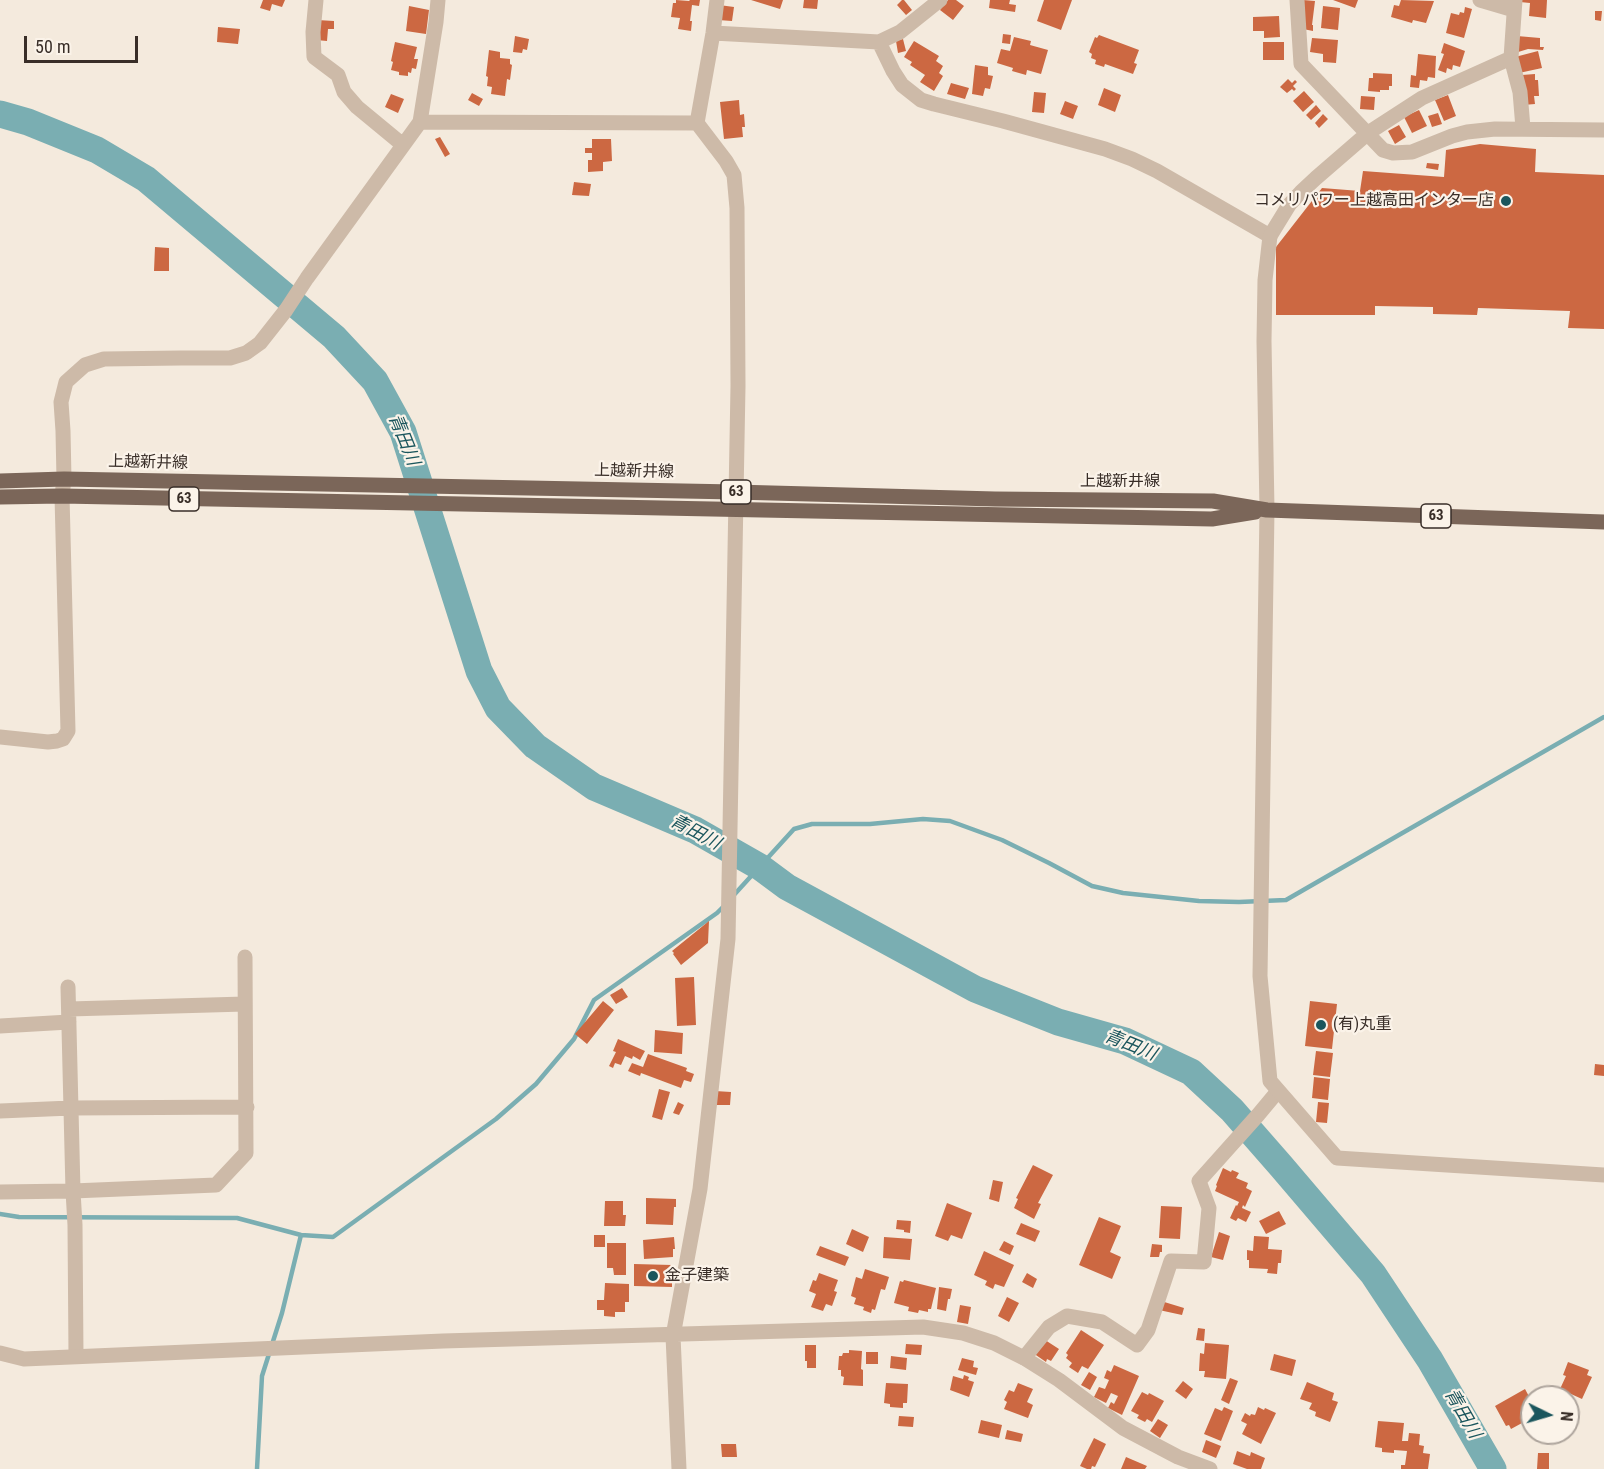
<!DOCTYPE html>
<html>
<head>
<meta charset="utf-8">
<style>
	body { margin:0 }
	#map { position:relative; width:1604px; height:1469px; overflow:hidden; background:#f4eadd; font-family:"Roboto Condensed",sans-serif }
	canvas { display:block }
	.north { position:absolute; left:1520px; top:1385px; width:60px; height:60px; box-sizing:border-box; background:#fbf3e9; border:2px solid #ada49c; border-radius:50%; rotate:95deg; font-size:16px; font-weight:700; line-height:24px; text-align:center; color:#392e28 }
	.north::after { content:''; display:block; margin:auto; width:21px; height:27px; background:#1b565d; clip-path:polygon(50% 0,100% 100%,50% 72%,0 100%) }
	.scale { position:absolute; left:24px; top:36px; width:114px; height:27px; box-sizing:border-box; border:3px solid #392e28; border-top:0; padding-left:8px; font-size:18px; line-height:21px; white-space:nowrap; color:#392e28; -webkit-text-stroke:4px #fbf3e9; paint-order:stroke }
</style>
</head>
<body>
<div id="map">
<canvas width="1604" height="1469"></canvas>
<div class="north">N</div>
<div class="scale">50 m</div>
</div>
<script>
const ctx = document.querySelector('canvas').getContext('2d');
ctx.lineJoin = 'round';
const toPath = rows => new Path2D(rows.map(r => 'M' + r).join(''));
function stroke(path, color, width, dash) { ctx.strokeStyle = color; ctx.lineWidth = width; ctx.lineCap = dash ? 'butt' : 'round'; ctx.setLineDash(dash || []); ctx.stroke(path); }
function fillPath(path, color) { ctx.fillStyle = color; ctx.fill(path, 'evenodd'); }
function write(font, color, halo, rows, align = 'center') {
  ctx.font = font + ' "Roboto Condensed","Noto Sans JP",sans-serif'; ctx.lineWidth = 4.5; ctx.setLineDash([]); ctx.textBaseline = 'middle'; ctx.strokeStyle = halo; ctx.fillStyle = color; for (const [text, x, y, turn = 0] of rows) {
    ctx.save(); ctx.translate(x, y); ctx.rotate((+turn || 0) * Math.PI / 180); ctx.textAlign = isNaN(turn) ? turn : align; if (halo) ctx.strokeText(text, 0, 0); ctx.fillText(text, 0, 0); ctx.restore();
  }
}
const stream = toPath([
	[733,896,794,829,812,824,870,824,923,819,950,821,1002,840,1049,863,1092,886,1123,893,1199,901,1239,902,1286,900,1604,717],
	[0,1214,19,1217,237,1218,301,1235,333,1237,496,1119,536,1084,574,1039,594,1000,717,913,723,907],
	[257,1469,262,1376,282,1313,301,1235]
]);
const river = toPath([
	[0,114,28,122,97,150,146,179,334,337,375,381,403,432,479,671,498,708,535,746,594,787,695,830,760,867,787,887,975,989,1058,1022,1125,1041,1191,1072,1232,1110,1281,1166,1373,1274,1430,1360,1493,1469]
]);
const building = toPath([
	[263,0,285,0,282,7,272,4,270,11,260,8],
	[676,0,689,1,690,0,700,0,699,6,692,5,690,21,692,21,691,31,678,29,680,18,671,17,673,3,676,3],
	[751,0,783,0,780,9],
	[804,0,818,0,817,9,803,8],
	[902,0,904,0,912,10,906,15,897,5],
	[948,0,956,0,964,6,953,20,940,10],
	[990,0,1010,0,1009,4,1016,5,1015,12,989,8],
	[1044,0,1072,0,1061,30,1037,21],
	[1303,0,1315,1,1312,25,1313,25,1313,31,1303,29],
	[1333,0,1358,0,1355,8],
	[1401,0,1434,1,1426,23,1413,20,1412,23,1391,17,1394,5,1399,6],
	[1520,0,1547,0,1546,18,1529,16,1530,3,1520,2],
	[719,5,734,7,732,21,718,20],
	[409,6,429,10,426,34,406,31],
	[1323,6,1340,8,1338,30,1321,28],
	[1465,7,1472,9,1464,38,1446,33,1451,13,1459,15,1460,12,1464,13],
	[1595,11,1602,11,1601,21,1595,20],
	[1279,16,1280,37,1264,38,1264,31,1253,31,1253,17],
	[317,20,334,21,334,29,328,29,327,41,316,40],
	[218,27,240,29,238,44,217,42],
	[1003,34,1011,35,1010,44,1002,43],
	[1099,35,1139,50,1134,63,1137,64,1133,74,1105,64,1104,67,1095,64,1096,60,1091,58,1092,54,1089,52,1095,37,1097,38],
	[515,36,529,39,527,50,523,49,522,53,513,52],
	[1517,36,1540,38,1540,47,1544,47,1543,50,1528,49,1515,53],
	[1014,37,1031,41,1030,45,1048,50,1041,74,1027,70,1026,75,1012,71,1013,68,997,63,1001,49,1010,51],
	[1312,38,1338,40,1336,63,1323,62,1323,54,1310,52],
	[903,39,906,51,898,53,896,41],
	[914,41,939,56,936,61,943,66,939,73,943,76,934,91,920,82,925,75,910,65,912,62,904,57],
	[395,42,417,47,414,59,418,59,416,69,412,68,411,73,408,72,408,76,399,75,399,72,391,70,393,62,391,61],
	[1263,42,1284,42,1284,60,1263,60],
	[1444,43,1465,51,1460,67,1453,65,1452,70,1447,68,1446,73,1438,70,1444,54,1441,53],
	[489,50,500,52,500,58,510,59,510,64,512,65,510,80,507,79,505,96,491,94,492,87,487,86,488,77,486,76],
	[1538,51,1542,68,1519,73,1515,57],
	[1418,54,1436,56,1435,78,1428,77,1427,81,1420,80,1419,88,1410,87,1411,75,1416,76],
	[975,65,988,67,988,75,993,76,990,89,985,88,983,96,972,94],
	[1373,73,1392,74,1392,86,1389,86,1389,90,1380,90,1380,92,1368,91,1369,78,1373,78],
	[1535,74,1535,80,1538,80,1539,96,1534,96,1535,104,1523,105,1522,75],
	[1288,79,1292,83,1295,80,1297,82,1293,86,1296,89,1294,91,1292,89,1287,93,1280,87],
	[951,83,969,88,965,99,947,94],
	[1104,88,1121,95,1115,112,1098,105],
	[1304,91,1314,102,1303,112,1293,101],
	[1034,92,1046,93,1044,113,1032,112],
	[472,93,483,99,479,106,468,100],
	[391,94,404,99,398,113,385,107],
	[1448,95,1456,116,1444,121,1435,100],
	[1361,96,1375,97,1374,110,1360,109],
	[739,100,740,115,744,114,745,127,742,127,743,137,724,139,720,102],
	[1065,101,1078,106,1073,119,1060,114],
	[1316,105,1321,111,1311,120,1306,115],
	[1419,110,1427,126,1412,133,1404,117],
	[1438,113,1442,124,1432,127,1428,116],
	[1323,114,1328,119,1319,128,1315,123],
	[1399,125,1406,137,1395,144,1388,131],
	[440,137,450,154,445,157,435,139],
	[592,139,611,139,612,161,603,162,603,171,588,172,588,160,592,160,592,153,585,153,585,148,592,148],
	[1480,144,1536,149,1535,172,1604,175,1604,329,1568,328,1570,311,1478,308,1477,315,1433,314,1433,307,1375,306,1375,315,1276,315,1276,247,1322,188,1360,191,1363,171,1444,177,1446,150],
	[1427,163,1439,164,1438,170,1426,168],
	[574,182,591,184,589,196,572,195],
	[155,247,169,248,169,271,154,271],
	[709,921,708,943,681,965,673,954,674,953,672,951],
	[694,977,696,1025,677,1026,675,978],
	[622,988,628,997,616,1004,610,995],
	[603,1001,614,1010,587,1044,575,1034],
	[1310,1001,1337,1004,1332,1049,1305,1046],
	[655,1030,683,1033,682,1054,654,1052],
	[618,1039,645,1051,640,1060,633,1056,632,1059,625,1056,621,1065,615,1063,613,1068,609,1066,616,1052,613,1051],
	[1316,1051,1333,1053,1330,1077,1313,1075],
	[648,1054,687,1068,686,1071,694,1074,691,1082,684,1080,681,1088,641,1073,640,1076,628,1071,632,1063,643,1067],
	[1595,1064,1604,1065,1604,1076,1594,1075],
	[1314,1077,1330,1079,1328,1100,1312,1098],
	[659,1089,670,1092,662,1120,652,1117],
	[715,1091,731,1092,730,1105,714,1105],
	[678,1102,684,1105,679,1115,673,1113],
	[1318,1102,1329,1103,1327,1123,1316,1122],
	[1033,1165,1053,1175,1038,1203,1041,1204,1034,1219,1014,1208,1018,1199,1016,1198],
	[1223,1168,1231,1172,1232,1170,1239,1173,1236,1178,1248,1183,1246,1188,1252,1191,1245,1207,1243,1205,1242,1208,1251,1212,1246,1222,1238,1218,1236,1221,1230,1218,1236,1205,1237,1206,1239,1202,1215,1191,1217,1186,1216,1185],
	[993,1180,1003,1182,999,1202,989,1199],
	[646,1198,676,1199,676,1207,674,1207,673,1225,646,1224],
	[605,1201,623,1201,623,1215,626,1215,625,1226,604,1226],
	[947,1203,972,1213,962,1239,951,1235,948,1241,935,1236],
	[1161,1206,1182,1207,1180,1239,1159,1238],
	[1279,1211,1286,1224,1266,1234,1259,1221],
	[1099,1217,1121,1226,1110,1252,1121,1257,1112,1279,1079,1265],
	[897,1220,911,1221,910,1233,904,1232,904,1230,896,1229],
	[1021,1223,1040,1231,1035,1242,1016,1234],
	[852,1229,869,1237,863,1252,846,1244],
	[1219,1232,1230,1236,1223,1260,1211,1257],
	[594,1235,605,1235,605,1247,594,1247],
	[1254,1236,1269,1237,1268,1249,1282,1250,1281,1263,1278,1263,1277,1274,1267,1273,1268,1269,1249,1268,1249,1260,1247,1260,1247,1250,1253,1251],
	[674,1237,675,1249,673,1249,673,1257,644,1259,643,1240],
	[884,1237,912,1239,910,1260,883,1258],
	[1004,1241,1014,1246,1010,1255,999,1250],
	[607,1243,626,1243,626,1275,614,1275,613,1268,607,1268],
	[1152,1244,1162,1245,1162,1252,1160,1252,1159,1257,1150,1257],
	[820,1246,849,1257,845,1266,816,1255],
	[984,1251,1014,1265,1004,1287,995,1284,993,1289,985,1285,987,1281,974,1275],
	[634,1264,672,1265,672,1287,634,1286],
	[865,1269,889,1277,885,1290,881,1289,875,1310,872,1309,871,1313,863,1310,864,1307,854,1304,856,1298,851,1296,856,1277,862,1279],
	[819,1273,838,1280,834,1291,837,1292,832,1306,826,1304,823,1311,811,1307,816,1294,809,1291,813,1280,816,1281],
	[1027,1273,1037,1279,1033,1288,1022,1282],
	[904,1280,936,1288,931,1309,928,1309,928,1312,919,1310,918,1313,908,1311,909,1307,894,1303,900,1281,903,1282],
	[605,1283,629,1284,629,1302,625,1302,625,1312,615,1312,615,1317,604,1316,604,1310,597,1310,597,1300,604,1300],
	[939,1287,952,1289,950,1299,948,1299,946,1311,937,1309],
	[1007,1297,1019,1303,1009,1322,998,1316],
	[1161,1301,1184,1308,1182,1315,1159,1310],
	[960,1305,971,1307,968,1324,957,1322],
	[1198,1328,1205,1329,1204,1341,1196,1340],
	[1081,1330,1104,1345,1088,1369,1082,1366,1078,1373,1069,1367,1072,1363,1066,1358,1068,1355,1066,1353],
	[1042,1338,1059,1349,1051,1361,1047,1359,1046,1362,1033,1353],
	[1205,1343,1229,1345,1226,1379,1204,1377,1205,1371,1199,1371,1200,1353,1204,1354],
	[906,1344,922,1345,921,1355,905,1354],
	[805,1345,816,1345,816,1368,807,1368,807,1361,805,1361],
	[849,1350,862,1351,861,1369,863,1370,863,1386,843,1385,844,1377,841,1376,841,1370,838,1370,839,1356,842,1356,843,1353,849,1353],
	[866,1352,878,1352,878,1364,866,1364],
	[1274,1354,1296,1360,1292,1376,1270,1370],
	[891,1356,907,1358,906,1370,890,1368],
	[962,1358,974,1361,973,1367,978,1368,976,1375,958,1370],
	[1568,1362,1589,1370,1587,1375,1592,1377,1582,1399,1560,1389,1566,1376,1563,1375],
	[1114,1365,1139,1376,1122,1415,1108,1408,1111,1402,1114,1404,1118,1396,1111,1393,1106,1403,1094,1397,1099,1387,1105,1389,1109,1380,1104,1378,1107,1370,1111,1372],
	[1089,1372,1097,1377,1090,1390,1081,1385],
	[964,1375,969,1377,968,1380,974,1382,969,1397,950,1390,953,1376,963,1379],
	[1230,1378,1238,1381,1229,1404,1221,1400],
	[1183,1381,1193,1389,1186,1399,1175,1391],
	[1307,1382,1334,1393,1332,1400,1338,1402,1330,1422,1315,1416,1316,1412,1309,1409,1312,1403,1300,1399],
	[886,1383,908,1384,907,1403,903,1403,903,1408,890,1407,890,1404,884,1403],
	[1018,1383,1033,1389,1027,1402,1033,1405,1028,1418,1004,1409,1007,1402,1004,1400,1009,1390,1014,1392],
	[1525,1389,1532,1402,1532,1423,1524,1428,1522,1423,1511,1429,1509,1425,1506,1426,1495,1406],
	[1142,1392,1148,1395,1149,1393,1164,1401,1152,1422,1147,1419,1145,1422,1137,1418,1139,1415,1131,1411],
	[1224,1407,1233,1411,1221,1441,1204,1434,1215,1408,1222,1411],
	[1258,1407,1264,1410,1265,1408,1276,1413,1261,1444,1242,1434,1247,1424,1241,1421,1245,1413,1250,1416,1251,1414,1255,1415],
	[899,1416,914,1417,913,1427,898,1426],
	[1158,1419,1168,1425,1160,1438,1150,1431],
	[981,1420,1002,1425,999,1438,978,1433],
	[1378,1421,1404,1423,1402,1441,1408,1441,1409,1433,1420,1434,1419,1445,1424,1446,1423,1453,1430,1454,1428,1469,1401,1469,1401,1465,1405,1465,1407,1451,1394,1450,1394,1453,1382,1452,1382,1448,1375,1447],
	[1007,1430,1023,1434,1021,1442,1005,1439],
	[1094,1438,1106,1444,1095,1467,1092,1466,1091,1469,1087,1469,1080,1466],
	[1206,1440,1221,1446,1216,1458,1202,1452],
	[721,1444,736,1444,737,1457,722,1457],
	[1237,1451,1250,1456,1251,1452,1265,1458,1261,1469,1247,1469,1233,1464],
	[1538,1453,1549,1453,1549,1469,1537,1469],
	[1126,1457,1147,1466,1145,1469,1121,1469]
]);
const minor = toPath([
	[316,0,313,32,314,57,338,75,344,92,357,107,403,145],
	[1297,0,1301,64,1383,150,1393,153,1412,152,1452,136,1467,132,1495,129,1604,130],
	[1480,0,1514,10],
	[1515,0,1511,58,1520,92,1523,128],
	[713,33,879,42,900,32,940,0],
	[879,42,893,71,902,85,921,100,934,104,1003,121,1105,149,1132,159,1157,171,1270,236,1289,205,1301,192,1316,178,1368,133,1422,98,1511,58],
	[420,122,697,123],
	[0,737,48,742,57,741,63,739,68,731,62,496,64,479,63,431,61,402,66,382,85,365,104,359,181,358,230,358,246,353,260,343,286,310,307,278,420,122,436,22,438,0],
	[68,987,73,1191,75,1225,76,1356],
	[69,1009,245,1004],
	[0,1026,69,1022],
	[0,1111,71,1108,247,1107],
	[0,1192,73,1191,216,1185,246,1153,245,957],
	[673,1336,700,1189,728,939,738,386,737,208,734,175,726,161,697,123,713,33,717,0],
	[1024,1358,1049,1327,1067,1316,1102,1322,1137,1345,1148,1330,1171,1261,1204,1262,1209,1208,1199,1181,1258,1115,1278,1091]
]);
const tertiary = toPath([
	[1270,236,1265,280,1264,341,1267,510,1260,976,1270,1081,1337,1158,1604,1175],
	[673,1336,679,1469],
	[0,1353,24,1359,443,1341,923,1327,963,1333,994,1343,1024,1358,1059,1380,1123,1428,1178,1457,1210,1469]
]);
const primary = toPath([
	[0,481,64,479,735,492,995,499,1213,501,1267,510,1604,522],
	[0,497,62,496,1212,519,1255,512]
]);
const markers = [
	[1506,201,6,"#1b565d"],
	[1321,1025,6,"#1b565d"],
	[653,1276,6,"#1b565d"]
];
const shields = [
	[736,492,30],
	[184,499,30],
	[1436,516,30]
];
const shieldNames = [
	["63",736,492],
	["63",184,499],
	["63",1436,516]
];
const poiNames = [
	["コメリパワー上越高田インター店",1494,201,"right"],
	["(有)丸重",1333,1025],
	["金子建築",665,1276]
];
const streetNames = [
	["上越新井線",148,463,1],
	["上越新井線",634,472,1],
	["上越新井線",1120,482]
];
const waterNames = [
	["青田川",403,440,68],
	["青田川",695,833,28],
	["青田川",1130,1046,22],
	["青田川",1462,1414,60]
];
stroke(stream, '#7aaeb2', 4.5);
stroke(river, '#7aaeb2', 27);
fillPath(building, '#cc6842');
stroke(minor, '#cdbaa8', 15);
stroke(tertiary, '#cdbaa8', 15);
stroke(primary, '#7b6659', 15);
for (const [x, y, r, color] of markers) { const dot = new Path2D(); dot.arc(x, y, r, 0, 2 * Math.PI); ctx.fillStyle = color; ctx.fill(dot); stroke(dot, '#fbf3e9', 2); }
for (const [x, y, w] of shields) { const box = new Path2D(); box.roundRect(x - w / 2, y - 12, w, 24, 4.5); ctx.fillStyle = '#fbf3e9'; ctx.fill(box); stroke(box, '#392e28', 1.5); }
write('bold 15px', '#392e28', null, shieldNames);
write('16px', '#392e28', '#fbf3e9', poiNames, 'left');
write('16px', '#392e28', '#fbf3e9', streetNames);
write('italic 18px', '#1b565d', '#fbf3e9', waterNames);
</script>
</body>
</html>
